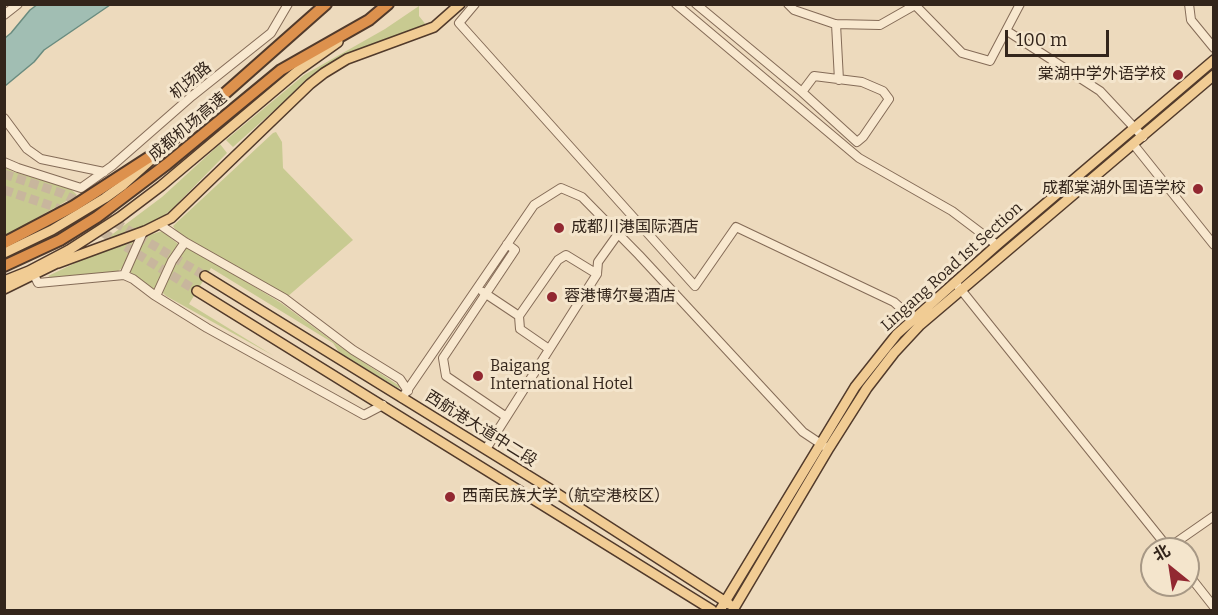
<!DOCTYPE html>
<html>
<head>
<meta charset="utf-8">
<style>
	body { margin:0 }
	#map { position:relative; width:1218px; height:615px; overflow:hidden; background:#eddabd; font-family:Bitter,"Noto Sans SC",serif }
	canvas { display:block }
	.frame { position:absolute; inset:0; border:6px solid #33251b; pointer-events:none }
	.north { position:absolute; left:1140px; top:537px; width:60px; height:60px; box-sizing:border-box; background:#f4e5cc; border:2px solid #a79885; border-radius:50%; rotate:330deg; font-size:16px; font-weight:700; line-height:24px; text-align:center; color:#33251b }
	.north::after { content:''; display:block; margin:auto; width:21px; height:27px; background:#922831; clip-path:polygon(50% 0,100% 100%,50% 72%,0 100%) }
	.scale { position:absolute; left:1005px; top:30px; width:104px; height:27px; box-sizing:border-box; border:3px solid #33251b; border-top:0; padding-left:8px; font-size:18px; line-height:21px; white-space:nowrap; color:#33251b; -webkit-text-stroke:4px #f4e5cc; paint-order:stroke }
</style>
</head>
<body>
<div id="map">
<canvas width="1218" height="615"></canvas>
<div class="frame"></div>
<div class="north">北</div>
<div class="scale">100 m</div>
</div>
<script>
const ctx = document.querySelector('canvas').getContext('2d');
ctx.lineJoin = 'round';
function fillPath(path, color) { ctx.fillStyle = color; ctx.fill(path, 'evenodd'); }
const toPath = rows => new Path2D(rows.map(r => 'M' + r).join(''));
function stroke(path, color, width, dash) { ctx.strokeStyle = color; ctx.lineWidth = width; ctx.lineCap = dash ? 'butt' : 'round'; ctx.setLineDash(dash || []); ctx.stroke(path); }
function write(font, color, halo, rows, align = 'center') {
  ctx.font = font + ' Bitter,"Noto Sans SC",serif'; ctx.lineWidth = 6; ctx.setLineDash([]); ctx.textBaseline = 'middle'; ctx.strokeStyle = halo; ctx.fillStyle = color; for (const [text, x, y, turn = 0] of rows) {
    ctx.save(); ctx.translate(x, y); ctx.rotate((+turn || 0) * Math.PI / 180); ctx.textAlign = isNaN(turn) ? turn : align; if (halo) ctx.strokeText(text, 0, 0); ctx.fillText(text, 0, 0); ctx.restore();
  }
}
const green = toPath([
	[419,6,419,16,427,26,370,46,316,73,233,147,226,140,304,75,385,29],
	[276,132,282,142,283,168,353,240,287,297,177,232,173,226,273,133],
	[220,144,227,153,172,209,161,218,144,227,102,242,162,197],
	[4,167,14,172,71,189,77,195,5,236],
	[162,231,178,244,158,287,153,289,148,287,129,271,141,242,147,236],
	[133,241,125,266,118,271,107,275,51,278,48,276,90,256],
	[185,247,222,267,281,303,342,348,401,387,398,388,351,360,339,352,333,343,211,268,189,304,274,356,166,296,161,291,166,277]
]);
const water = toPath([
	[38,4,110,5,44,50,34,62,5,86,5,38,11,33,30,10,38,4]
]);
const majorTunnel = toPath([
	[4,174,61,193,91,208,205,276],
	[4,190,52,206,78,217,197,291]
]);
const minor = toPath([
	[475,4,459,23,695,286,736,227,894,302,913,319],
	[676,4,859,158,952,211,997,245],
	[696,4,802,92,814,76,862,82,883,91,889,99,863,137,857,142,802,92],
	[788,4,794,10,835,24,880,25,917,4],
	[1189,4,1191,20,1214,48],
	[916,6,962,53,990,61,1020,4],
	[4,15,18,4],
	[836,24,839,80],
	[1007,31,1100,91,1143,137],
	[4,118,27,149,41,159,104,172],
	[1134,145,1214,245],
	[4,162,18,168,81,188,112,166,192,96,271,33,288,4],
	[159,224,185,242,284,298,353,350,400,379,408,391],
	[34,275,38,283,124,275,133,279,154,295,207,328,364,415,383,405],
	[124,275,143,232],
	[958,286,1169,549],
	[483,292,519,316,520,329,549,349],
	[156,296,172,261,185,242],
	[519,316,558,260,566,255,597,274],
	[402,398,534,205,561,188,582,197,639,255,803,432,824,446],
	[505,416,446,376,443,358,515,250,507,244],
	[486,449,597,274,598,262,618,234],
	[1168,548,1214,516],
	[1188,574,1214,607]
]);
const major = toPath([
	[4,253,52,230,105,198,123,185,152,159],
	[58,263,145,231,171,218,310,84,324,73,347,59,434,27,460,4],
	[205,276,550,489,729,604],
	[4,281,29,271,69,250,120,217,161,186,300,69,338,42],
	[4,289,61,261],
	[197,291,712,610],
	[720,610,855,387,897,334,997,245,1214,60],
	[733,610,829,448,867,388,894,353,920,325,1214,75]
]);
const highway = toPath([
	[4,243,74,206,162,149,326,4],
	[4,266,60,240,97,217,167,164,281,70,369,20,388,4]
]);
const markers = [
	[1178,75,6,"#922831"],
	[1198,189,6,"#922831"],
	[559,228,6,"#922831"],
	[552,297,6,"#922831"],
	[478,376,6,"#922831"],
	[450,497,6,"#922831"]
];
const poiNames = [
	["棠湖中学外语学校",1166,75,"right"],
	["成都棠湖外国语学校",1186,189,"right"],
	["成都川港国际酒店",571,228],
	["蓉港博尔曼酒店",564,297],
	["Baigang",490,367],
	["International Hotel",490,385],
	["西南民族大学（航空港校区）",462,497]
];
const streetNames = [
	["机场路",191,81,-40],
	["成都机场高速",188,127,-40],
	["Lingang Road 1st Section",952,267,-42],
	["西航港大道中二段",481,429,32]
];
fillPath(green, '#c8ca91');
fillPath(water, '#a1beb3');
stroke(water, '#698b7f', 1.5);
stroke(majorTunnel, '#c8b69d', 9, [9, 4.5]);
stroke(minor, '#846b57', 10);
stroke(major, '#513a2b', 12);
stroke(highway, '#513a2b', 14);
stroke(minor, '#f8e8cf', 8);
stroke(major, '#f1cc94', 9);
stroke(highway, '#dd914d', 10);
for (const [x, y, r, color] of markers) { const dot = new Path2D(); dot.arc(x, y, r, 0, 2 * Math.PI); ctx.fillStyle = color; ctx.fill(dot); stroke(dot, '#f4e5cc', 2); }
write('16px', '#33251b', '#f4e5cc', poiNames, 'left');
write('16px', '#33251b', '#f4e5cc', streetNames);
</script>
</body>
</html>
